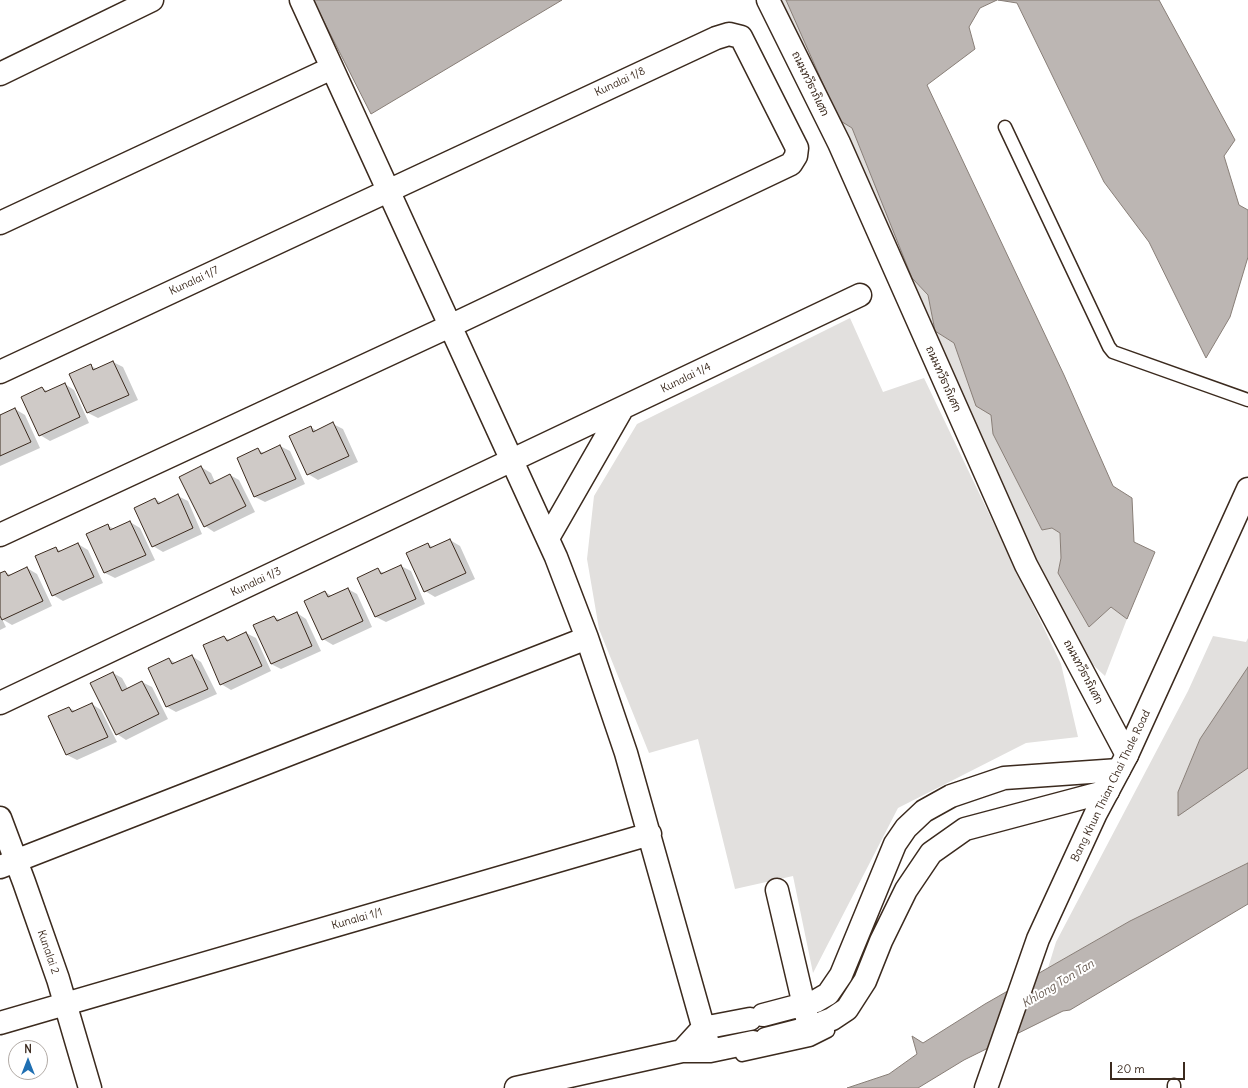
<!DOCTYPE html>
<html>
<head>
<meta charset="utf-8">
<style>
	body { margin:0 }
	#map { position:relative; width:1248px; height:1088px; overflow:hidden; background:#fff; font-family:Delius,sans-serif }
	canvas { display:block }
	.north { position:absolute; left:8px; top:1040px; width:40px; height:40px; box-sizing:border-box; background:#fff; border:1px solid #b1aaa5; border-radius:50%; rotate:0deg; font-size:11px; font-weight:700; line-height:16px; text-align:center; color:#3b2a1e }
	.north::after { content:''; display:block; margin:auto; width:14px; height:18px; background:#1f6fb2; clip-path:polygon(50% 0,100% 100%,50% 72%,0 100%) }
	.scale { position:absolute; left:1110px; top:1062px; width:75px; height:18px; box-sizing:border-box; border:2px solid #3b2a1e; border-top:0; padding-left:5px; font-size:12px; line-height:14px; white-space:nowrap; color:#3b2a1e; -webkit-text-stroke:3px #fff; paint-order:stroke }
</style>
</head>
<body>
<div id="map">
<canvas width="1248" height="1088"></canvas>
<div class="north">N</div>
<div class="scale">20 m</div>
</div>
<script>
const ctx = document.querySelector('canvas').getContext('2d');
ctx.lineJoin = 'round';
function fillPath(path, color) { ctx.fillStyle = color; ctx.fill(path, 'evenodd'); }
const toPath = rows => new Path2D(rows.map(r => 'M' + r).join(''));
function stroke(path, color, width, dash) { ctx.strokeStyle = color; ctx.lineWidth = width; ctx.lineCap = dash ? 'butt' : 'round'; ctx.setLineDash(dash || []); ctx.stroke(path); }
function write(font, color, halo, rows, align = 'center') {
  ctx.font = font + ' Delius,"Playpen Sans Thai",sans-serif'; ctx.lineWidth = 4; ctx.setLineDash([]); ctx.textBaseline = 'middle'; ctx.strokeStyle = halo; ctx.fillStyle = color; for (const [text, x, y, turn = 0] of rows) {
    ctx.save(); ctx.translate(x, y); ctx.rotate((+turn || 0) * Math.PI / 180); ctx.textAlign = isNaN(turn) ? turn : align; if (halo) ctx.strokeText(text, 0, 0); ctx.fillText(text, 0, 0); ctx.restore();
  }
}
const green = toPath([
	[773,0,786,0,839,120,852,128,912,278,928,295,935,331,954,343,961,362,991,415,993,434,1042,530,1052,528,1060,533,1061,558,1058,573,1089,627,1111,607,1127,619,1105,676,1092,664,1073,641],
	[850,318,883,392,924,378,1061,664,1078,737,1026,743,898,808,813,973,793,876,735,889,698,739,649,753,599,629,587,559,594,496,637,424],
	[1213,636,1246,642,1248,638,1248,667,1200,739,1178,792,1178,815,1248,768,1248,863,1130,921,1048,968,1056,942,1188,691]
]);
const water = toPath([
	[313,0,562,0,371,114,313,0],
	[786,0,997,0,980,8,969,27,975,49,927,85,1064,375,1113,486,1132,498,1134,542,1155,552,1127,619,1111,607,1089,627,1058,573,1061,558,1060,533,1052,528,1042,530,993,434,991,415,976,406,954,343,935,331,928,295,912,278,852,128,839,120,786,0],
	[998,0,1159,0,1235,140,1224,156,1239,205,1248,210,1248,257,1230,317,1206,358,1149,242,1104,182,1017,3,998,0],
	[1248,667,1248,768,1178,816,1178,792,1200,739,1248,667],
	[1248,863,1248,904,1070,1010,1063,1011,964,1060,918,1088,847,1088,889,1074,917,1054,912,1036,923,1043,985,1004,1130,921,1248,863]
]);
const shadow = toPath([
	[113,362,123,367,138,400,98,418,88,413,71,375,91,366,97,369],
	[65,384,74,390,89,423,50,441,40,435,42,388,49,392],
	[15,409,25,415,40,448,0,466,0,416],
	[333,424,343,429,358,462,318,480,308,474,311,427,317,431],
	[280,446,290,451,305,484,265,502,255,497,238,458,258,450,264,453],
	[201,467,211,473,215,482,230,475,239,480,255,512,214,532,205,526],
	[178,496,188,501,202,534,163,552,153,546,155,499,162,503],
	[130,522,140,528,155,560,115,578,105,573,87,535,107,525,114,529],
	[450,540,460,546,475,579,435,597,425,591,428,544,434,548],
	[78,544,88,550,103,583,63,601,53,595,56,548,62,552],
	[401,566,411,571,425,604,386,622,376,617,378,570,384,573],
	[27,568,37,574,52,606,12,625,2,619,6,627,0,630,0,574,5,572,11,575],
	[348,589,357,594,372,627,333,645,323,639,325,592,332,596],
	[297,613,306,619,321,651,281,669,271,664,274,617,281,620],
	[246,633,256,638,271,671,231,690,221,684,224,637,230,640],
	[192,656,201,662,217,694,176,712,167,707,149,669,169,659,176,663],
	[113,673,122,678,128,689,142,682,152,687,168,719,126,740,117,734],
	[92,704,101,710,117,742,77,760,67,755,49,717,69,708,76,711]
]);
const building = toPath([
	[113,361,129,395,87,413,69,374,91,364,93,370,113,361],
	[65,383,80,417,39,436,21,397,42,387,45,392,65,383],
	[15,408,31,442,0,456,0,415,15,408],
	[333,422,349,456,307,475,289,436,311,426,313,432,333,422],
	[280,445,296,479,254,497,237,458,258,448,261,454,280,445],
	[201,466,210,484,230,474,246,506,204,527,179,477,201,466],
	[178,494,193,528,152,547,134,508,155,498,158,504,178,494],
	[130,521,146,555,104,573,86,534,108,524,110,530,130,521],
	[450,539,466,573,424,592,406,553,428,543,430,548,450,539],
	[78,543,94,577,52,596,35,556,56,547,58,552,78,543],
	[401,565,416,599,375,617,357,578,378,568,381,574,401,565],
	[27,567,43,601,2,620,0,616,0,573,5,571,8,576,27,567],
	[348,588,363,621,322,640,304,601,325,591,328,597,348,588],
	[297,612,312,646,271,664,253,625,274,616,277,621,297,612],
	[246,632,262,666,220,685,203,645,224,636,227,641,246,632],
	[192,655,208,689,166,707,148,668,169,658,172,664,192,655],
	[113,672,122,691,142,681,159,714,116,735,90,683,113,672],
	[92,703,108,737,66,755,48,716,69,707,72,712,92,703]
]);
const service = toPath([
	[1005,127,1109,347,1113,352,1248,400],
	[742,1055,810,1040,828,1031],
	[1174,1088,1174,1085]
]);
const minor = toPath([
	[301,0,556,557,587,638,626,753,710,1051],
	[768,0,839,143,1026,565,1127,755],
	[0,74,152,0],
	[0,223,332,68],
	[0,372,716,38,729,34,741,37,797,148,796,156,791,164,450,326,0,535],
	[548,538,622,409],
	[0,703,860,295],
	[0,818,24,882,58,979,90,1088],
	[0,867,587,638],
	[777,890,807,1018],
	[763,1015,816,1001,828,994,841,975,895,844,906,828,924,811,951,796,1004,778,1119,770],
	[750,1019,703,1028,682,1051,710,1051,753,1042],
	[0,1023,650,834],
	[766,1039,809,1028,832,1019,847,1009,865,981,881,941,906,890,931,853,965,829,1108,791],
	[516,1088,682,1051]
]);
const secondary = toPath([
	[986,1088,1038,939,1096,813,1127,755,1248,489]
]);
const streetNames = [
	["Kunalai 1/8",620,82,-25],
	["ถนนทวีธาภิเศก",810,84,64],
	["Kunalai 1/7",194,281,-25],
	["Kunalai 1/4",686,378,-26],
	["ถนนทวีธาภิเศก",943,379,66],
	["Kunalai 1/3",256,582,-25],
	["ถนนทวีธาภิเศก",1083,672,62],
	["Bang Khun Thian Chai Thale Road",1111,786,-64],
	["Kunalai 1/1",357,919,-16],
	["Kunalai 2",48,952,71]
];
const waterNames = [
	["Khlong Ton Tan",1058,984,-31]
];
fillPath(green, '#e2e0de');
fillPath(water, '#bcb6b3');
stroke(water, '#887e77', 1);
fillPath(shadow, '#0003');
fillPath(building, '#cfcac7');
stroke(building, '#3b2a1e', 1);
stroke(service, '#3b2a1e', 15);
stroke(minor, '#3b2a1e', 25);
stroke(secondary, '#3b2a1e', 25);
stroke(service, '#fff', 12);
stroke(minor, '#fff', 22);
stroke(secondary, '#fff', 22);
write('11px', '#3b2a1e', '#fff', streetNames);
write('italic 12px', '#685b52', '#fff', waterNames);
</script>
</body>
</html>
